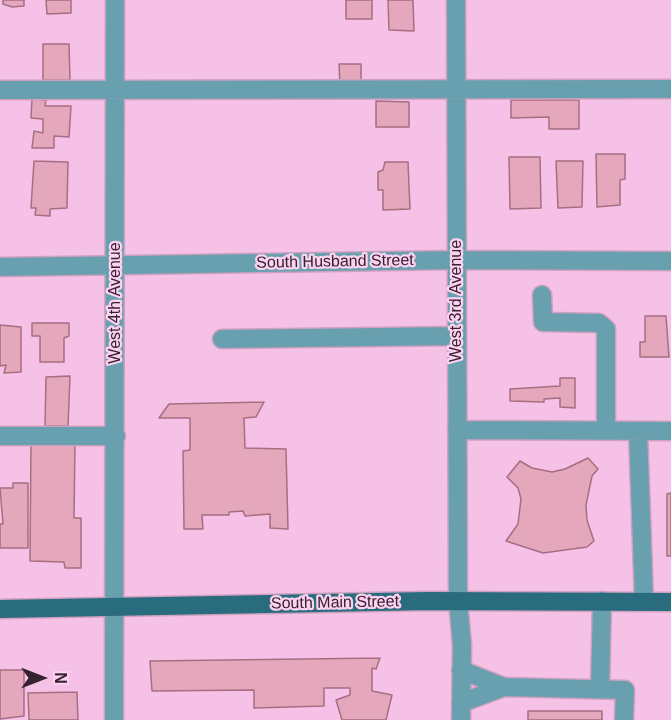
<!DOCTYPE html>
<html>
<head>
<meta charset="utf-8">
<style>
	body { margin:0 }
	#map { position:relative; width:671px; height:720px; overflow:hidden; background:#f6c1e6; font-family:Arial,sans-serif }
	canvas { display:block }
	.north { position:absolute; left:12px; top:648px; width:60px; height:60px; -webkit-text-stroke:4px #fdd2f0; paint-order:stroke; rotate:90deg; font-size:16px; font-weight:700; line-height:24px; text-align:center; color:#35212f }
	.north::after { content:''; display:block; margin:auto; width:21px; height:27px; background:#35212f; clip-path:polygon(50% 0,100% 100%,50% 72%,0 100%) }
</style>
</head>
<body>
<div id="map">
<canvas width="671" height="720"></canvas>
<div class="north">N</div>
</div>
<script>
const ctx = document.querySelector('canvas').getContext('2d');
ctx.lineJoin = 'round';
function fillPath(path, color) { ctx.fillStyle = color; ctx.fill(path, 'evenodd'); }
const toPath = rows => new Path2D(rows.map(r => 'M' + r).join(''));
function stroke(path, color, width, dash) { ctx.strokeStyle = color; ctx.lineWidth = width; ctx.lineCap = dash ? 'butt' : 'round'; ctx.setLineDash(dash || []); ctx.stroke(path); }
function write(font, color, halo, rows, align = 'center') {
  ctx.font = font + ' Arial,sans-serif'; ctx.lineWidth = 4.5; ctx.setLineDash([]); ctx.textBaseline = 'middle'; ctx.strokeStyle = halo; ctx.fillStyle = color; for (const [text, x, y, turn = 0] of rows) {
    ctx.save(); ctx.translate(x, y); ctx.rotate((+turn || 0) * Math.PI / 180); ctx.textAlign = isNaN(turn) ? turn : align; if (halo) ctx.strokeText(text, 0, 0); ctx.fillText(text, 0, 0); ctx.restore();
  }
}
const building = toPath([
	[3,0,24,0,24,6,12,7,3,4,3,0],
	[46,0,71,0,71,13,47,14,46,0],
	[346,0,372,0,372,19,346,19,346,0],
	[388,0,413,0,414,31,389,30,388,0],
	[43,44,69,44,70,80,43,80,43,44],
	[339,64,361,64,361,85,340,85,339,64],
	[32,99,46,100,45,106,71,106,69,137,54,136,54,148,32,148,34,131,43,133,43,119,31,118,32,99],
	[511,100,579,100,579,129,549,129,549,117,511,118,511,100],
	[376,101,409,102,409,127,376,127,376,101],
	[596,154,625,154,625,179,620,180,620,205,597,207,596,154],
	[509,157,540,157,541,208,510,209,509,157],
	[34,161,68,162,67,208,50,209,50,216,35,215,36,208,31,208,34,161],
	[556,161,583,161,582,207,558,208,556,161],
	[385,162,408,162,410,209,383,210,383,190,378,190,378,172,383,170,385,162],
	[645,316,666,316,669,357,640,357,640,342,645,342,645,316],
	[32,323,69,323,69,336,64,338,64,362,40,362,40,336,32,336,32,323],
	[0,325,21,327,21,372,4,373,6,365,0,366,0,325],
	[70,376,68,426,45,426,46,377,70,376],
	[560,378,575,378,575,408,560,407,560,398,544,399,544,402,510,401,510,389,560,386,560,378],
	[264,402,256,417,244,418,245,448,286,449,288,529,270,528,270,514,245,516,243,511,229,512,229,515,202,515,203,529,184,529,183,451,190,450,190,418,159,418,169,404,264,402],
	[31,441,75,442,74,518,81,518,81,568,65,568,64,562,30,561,31,441],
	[588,458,598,469,592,476,586,505,587,520,594,541,587,547,543,553,506,541,518,524,521,499,518,488,507,477,520,461,532,468,552,472,565,469,588,458],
	[13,483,28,483,28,548,0,548,0,524,3,524,0,488,13,488,13,483],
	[671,493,671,556,667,556,667,494,671,493],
	[380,658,376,669,372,668,372,691,392,695,386,720,342,720,336,700,350,695,350,688,324,688,324,706,254,708,254,690,152,691,150,661,380,658],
	[0,670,24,670,24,716,0,719,0,670],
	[77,692,78,720,29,720,28,693,77,692],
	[528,711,602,711,602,720,528,720,528,711]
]);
const minor = toPath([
	[456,0,458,601,462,645,461,720],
	[0,90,671,89],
	[0,267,456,260,671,261],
	[542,295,543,322,599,323,606,329,606,431],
	[222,339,456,336],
	[457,430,671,431],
	[638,431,644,601],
	[0,436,116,436],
	[461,670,504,687],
	[600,689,602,601],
	[461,703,504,687,625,690,624,720],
	[114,720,115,0]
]);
const major = toPath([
	[0,609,429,601,671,602]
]);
const streetNames = [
	["South Husband Street",335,262,-1],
	["West 3rd Avenue",457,301,-90],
	["West 4th Avenue",116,303,-90],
	["South Main Street",335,603,-1]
];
fillPath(building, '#e4a7bb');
stroke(building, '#a76e82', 1.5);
stroke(minor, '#cfa1c1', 21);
stroke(major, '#cfa1c1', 21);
stroke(minor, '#68a0af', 18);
stroke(major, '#296c7d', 18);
write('16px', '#35212f', '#fdd2f0', streetNames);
</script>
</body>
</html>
